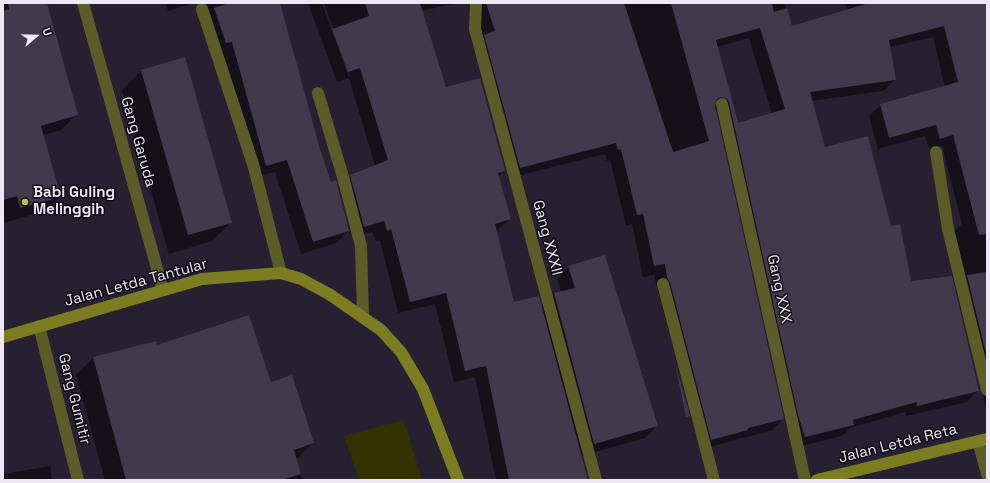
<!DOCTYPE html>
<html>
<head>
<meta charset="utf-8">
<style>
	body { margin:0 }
	#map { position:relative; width:990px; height:483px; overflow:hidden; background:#262031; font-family:"Space Grotesk",sans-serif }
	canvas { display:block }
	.frame { position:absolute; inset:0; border:4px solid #ede8f5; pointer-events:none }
	.north { position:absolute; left:16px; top:16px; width:40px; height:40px; -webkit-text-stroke:3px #0e0b13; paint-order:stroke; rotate:70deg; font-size:11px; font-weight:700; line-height:16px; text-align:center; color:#ede8f5 }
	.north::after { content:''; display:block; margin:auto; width:14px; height:18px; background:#ede8f5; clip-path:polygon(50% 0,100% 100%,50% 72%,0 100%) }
</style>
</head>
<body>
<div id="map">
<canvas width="990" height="483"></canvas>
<div class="frame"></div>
<div class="north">U</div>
</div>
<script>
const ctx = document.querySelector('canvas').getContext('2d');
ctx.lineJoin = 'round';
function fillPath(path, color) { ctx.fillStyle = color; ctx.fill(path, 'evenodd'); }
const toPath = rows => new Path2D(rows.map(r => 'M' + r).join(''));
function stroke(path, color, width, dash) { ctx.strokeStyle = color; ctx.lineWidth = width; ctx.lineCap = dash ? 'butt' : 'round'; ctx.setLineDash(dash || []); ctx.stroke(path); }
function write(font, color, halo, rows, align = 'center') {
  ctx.font = font + ' "Space Grotesk",sans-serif'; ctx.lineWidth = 3; ctx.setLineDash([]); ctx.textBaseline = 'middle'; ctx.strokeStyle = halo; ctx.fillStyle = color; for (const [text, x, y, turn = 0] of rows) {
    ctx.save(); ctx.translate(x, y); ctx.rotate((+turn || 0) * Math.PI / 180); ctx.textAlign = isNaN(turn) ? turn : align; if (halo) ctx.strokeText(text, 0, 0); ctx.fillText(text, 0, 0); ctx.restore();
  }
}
const green = toPath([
	[403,420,409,436,422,480,359,480,344,436]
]);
const shadow = toPath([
	[3,3,46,3,76,115,61,130,43,135,60,196,45,211,3,223],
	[166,3,193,3,168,11],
	[197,3,279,3,319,149,348,231,336,243,301,254,275,172,254,177],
	[308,3,322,3,349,77,350,76,324,3,457,3,421,11,445,88,504,171,498,177,510,219,496,231,514,304,541,307,554,294,561,292,557,279,569,267,657,426,645,438,581,456,588,480,496,480,475,377,454,382,435,304,398,313,380,240,376,241,372,232,353,237,339,187,351,176,375,166,349,78,337,82],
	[472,3,784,3,792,27,847,11,845,3,987,3,987,412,956,287,953,232,962,224,942,146,929,149,925,136,878,149,869,116,881,105,945,87,933,37,890,47,895,80,883,91,811,101,825,148,890,227,910,282,978,390,967,402,906,416,905,412,850,428,842,436,794,448,718,114,714,107,783,419,772,430,700,450,654,275,643,277,632,224,626,226,610,160,607,161,605,154,509,178],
	[749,38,772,114,737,124,717,47],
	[184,59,231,222,212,241,169,254,122,90,141,71],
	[155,342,156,346,271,383,313,443,296,460,302,480,105,480,76,375,93,358],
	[50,466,52,480,3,480,3,474]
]);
const building = toPath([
	[8,3,47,3,78,115,41,126,61,197,20,208,17,196,3,200,3,11,9,9],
	[229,3,280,3,320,149,331,182,336,180,349,231,313,242,287,160,266,166,232,42,226,43,214,8],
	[365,3,420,3,446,87,480,78,505,171,498,173,511,219,495,224,514,302,539,296,588,480,509,480,486,366,465,371,446,293,410,302,391,229,387,231,384,221,364,227,350,175,388,160,360,68,348,72,332,29,369,16],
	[486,3,624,3,673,152,709,141,671,3,772,3,774,12,787,8,792,26,869,3,987,3,987,234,979,235,953,135,940,139,936,125,889,138,880,104,958,82,944,26,889,40,896,80,810,92,825,147,868,136,891,226,900,224,911,281,952,276,979,391,917,406,916,402,853,420,854,425,805,437,798,415,729,102,727,99,721,97,717,99,715,106,784,419,748,428,748,430,711,440,670,282,667,278,665,264,654,266,643,214,637,215,621,149,618,150,616,143,520,168,484,35,495,31],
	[760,28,785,109,738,123,716,40],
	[185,57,232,223,188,235,141,70],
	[605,255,658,426,594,444,554,293,575,288,568,266],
	[987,272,987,358,967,275],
	[249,315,271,382,292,375,314,443,294,450,301,474,282,480,126,480,93,357,156,341,157,345],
	[675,363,690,416,686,417]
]);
const lane = toPath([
	[83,3,163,290]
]);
const street = toPath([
	[476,3,475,29,596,480],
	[202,9,253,164,281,273],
	[318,93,343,177,361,246,363,317],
	[722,104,805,480],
	[936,152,948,229,987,390],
	[663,284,714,480],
	[39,326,78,480],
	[978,441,987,474]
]);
const secondary = toPath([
	[3,337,202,279,281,273,301,279,329,294,381,330,401,352,423,389,458,480],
	[817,480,987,439]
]);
const markers = [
	[25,202,4,"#bcbf44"]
];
const streetNames = [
	["Gang Garuda",138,142,74],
	["Gang XXXII",547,238,75],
	["Jalan Letda Tantular",136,283,-15],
	["Gang XXX",779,289,78],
	["Gang Gumitir",74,399,76],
	["Jalan Letda Reta",898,444,-14]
];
const poiNames = [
	["Babi Guling",33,193],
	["Melinggih",33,210]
];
fillPath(green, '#323200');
fillPath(shadow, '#0007');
fillPath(building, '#413a4d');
stroke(lane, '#5b5d29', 12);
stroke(street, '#5b5d29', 12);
stroke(secondary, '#7b7d20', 12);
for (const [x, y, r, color] of markers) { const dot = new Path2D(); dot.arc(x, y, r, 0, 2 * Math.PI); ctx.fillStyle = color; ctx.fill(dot); stroke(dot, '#0e0b13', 1.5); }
write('15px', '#ede8f5', '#0e0b13', streetNames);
write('bold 15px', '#ede8f5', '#0e0b13', poiNames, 'left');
</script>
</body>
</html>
